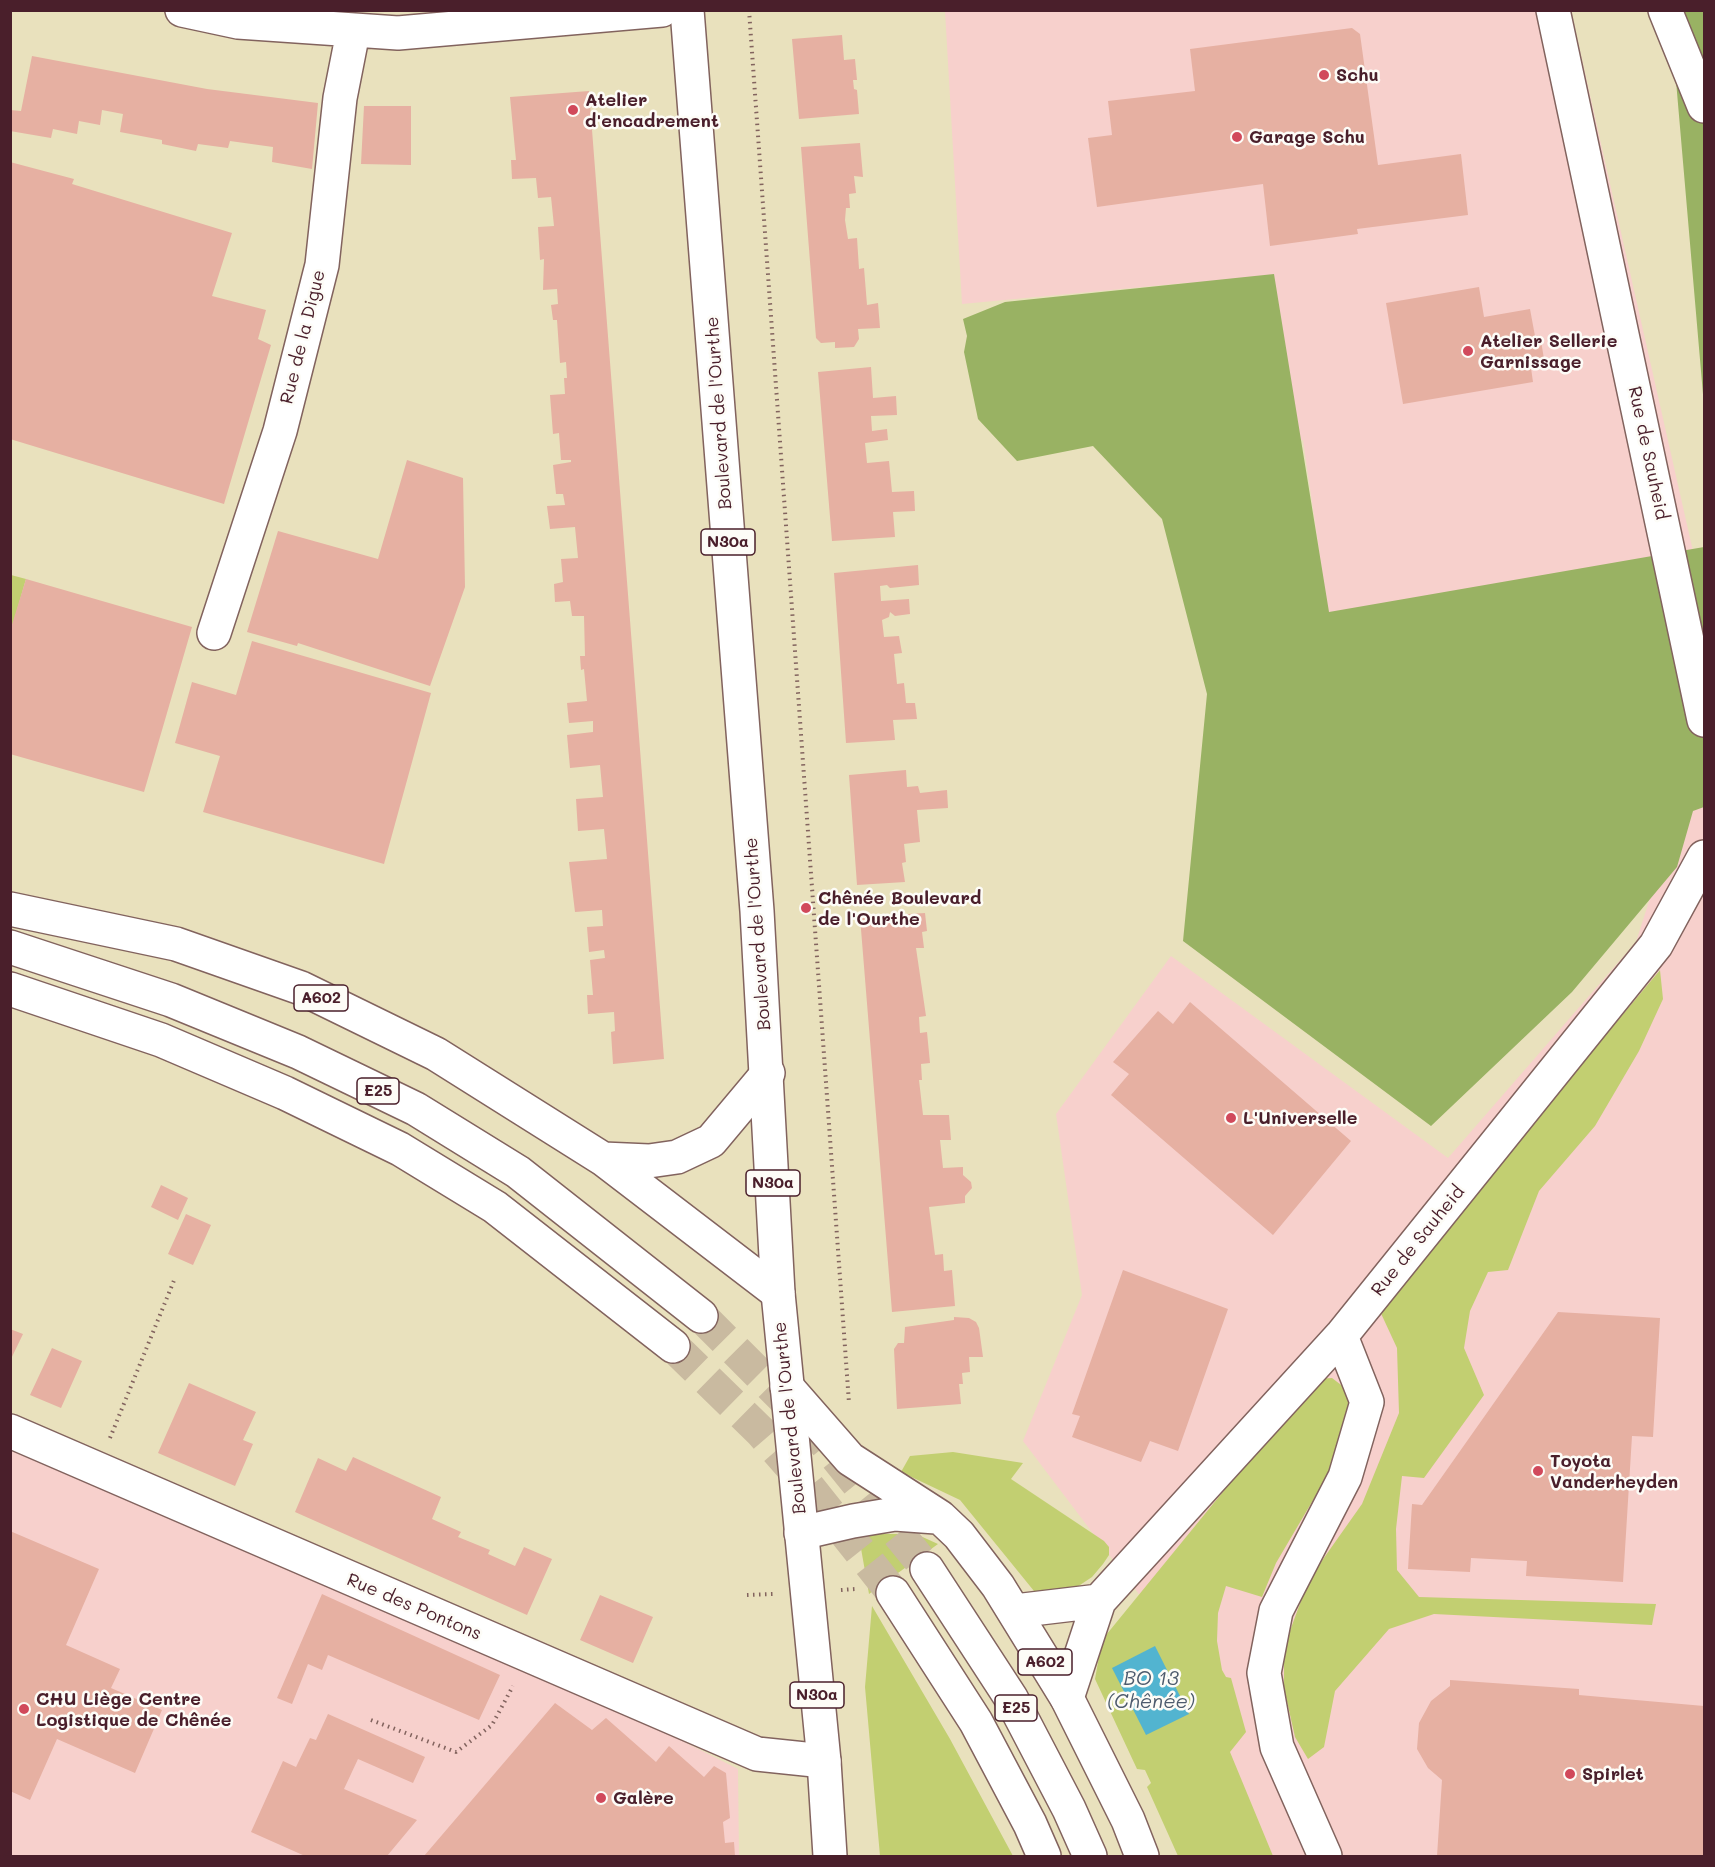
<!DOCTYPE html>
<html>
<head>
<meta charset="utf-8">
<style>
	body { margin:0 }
	#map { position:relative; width:1715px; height:1867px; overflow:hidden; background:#e9e1bd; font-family:Mali,sans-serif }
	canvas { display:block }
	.frame { position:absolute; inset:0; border:12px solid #4a1f2b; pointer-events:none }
</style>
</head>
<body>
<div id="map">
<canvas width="1715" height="1867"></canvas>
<div class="frame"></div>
</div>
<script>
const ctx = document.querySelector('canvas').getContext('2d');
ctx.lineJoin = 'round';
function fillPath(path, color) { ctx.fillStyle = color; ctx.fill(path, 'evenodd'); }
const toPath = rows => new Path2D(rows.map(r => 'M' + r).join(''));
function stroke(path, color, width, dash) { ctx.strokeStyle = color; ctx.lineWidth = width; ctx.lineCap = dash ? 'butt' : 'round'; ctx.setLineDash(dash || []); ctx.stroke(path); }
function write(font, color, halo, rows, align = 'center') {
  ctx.font = font + ' Mali,sans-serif'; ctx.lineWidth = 5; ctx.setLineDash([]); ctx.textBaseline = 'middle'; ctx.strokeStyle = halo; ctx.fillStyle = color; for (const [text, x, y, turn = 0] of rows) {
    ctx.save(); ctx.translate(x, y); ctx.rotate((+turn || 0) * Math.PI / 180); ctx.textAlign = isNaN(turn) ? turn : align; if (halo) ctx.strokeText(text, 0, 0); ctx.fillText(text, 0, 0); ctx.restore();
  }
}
const built = toPath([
	[945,11,1571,11,1704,600,1704,1856,1249,1856,1179,1647,1023,1441,1082,1295,1056,1114,1171,956,1448,1158,1636,942,1692,766,1328,612,1303,440,1223,445,1185,283,962,304],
	[10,1450,629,1714,738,1769,739,1856,11,1856]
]);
const green = toPath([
	[11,575,26,579,11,631],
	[1660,970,1663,999,1639,1051,1595,1126,1539,1191,1508,1270,1488,1272,1470,1311,1464,1348,1484,1395,1424,1478,1402,1476,1396,1529,1397,1570,1419,1597,1656,1604,1652,1625,1434,1614,1389,1629,1335,1691,1324,1747,1308,1759,1295,1737,1284,1688,1284,1647,1309,1579,1362,1504,1399,1413,1397,1348,1378,1307],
	[1332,1378,1349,1391,1355,1409,1342,1451,1276,1563,1262,1597,1226,1586,1218,1613,1217,1641,1222,1670,1226,1677,1231,1678,1246,1732,1230,1752,1273,1856,1178,1856,1147,1787,1151,1783,1145,1770,1137,1769,1095,1679,1102,1640,1315,1379],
	[953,1452,1023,1463,1011,1479,1104,1541,1109,1547,1109,1555,1103,1564,1092,1577,1068,1593,1044,1594,1034,1591,960,1500,901,1472,910,1456],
	[880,1534,916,1534,938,1544,869,1594,859,1537],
	[872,1606,950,1739,1013,1856,880,1856,865,1687]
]);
const forest = toPath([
	[1670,11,1704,11,1704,406],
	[1274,274,1329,612,1704,547,1704,807,1693,811,1677,867,1572,992,1431,1126,1183,941,1207,694,1162,519,1093,446,1017,461,978,419,964,352,967,336,963,319,1005,302]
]);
const water = toPath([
	[1155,1646,1189,1714,1146,1735,1112,1668]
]);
const building = toPath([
	[1352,28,1360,34,1378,165,1461,154,1468,215,1357,229,1358,234,1270,246,1263,184,1097,207,1088,138,1112,135,1108,101,1195,91,1190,49],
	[842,35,844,60,855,59,857,80,853,80,854,89,857,90,859,114,799,119,792,39],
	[32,56,207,89,318,103,312,169,272,162,273,147,230,141,228,148,198,144,196,151,162,144,162,140,120,132,123,114,102,110,100,125,79,121,77,134,53,129,51,138,10,131,10,110,21,111],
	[589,91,664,1059,613,1064,611,1032,615,1031,614,1012,588,1014,587,995,593,995,590,960,605,958,604,950,589,952,587,927,603,926,602,910,575,912,569,862,607,859,604,829,578,831,576,799,603,797,600,765,570,768,567,735,593,732,593,721,569,723,567,703,587,701,584,669,581,670,580,656,585,656,584,616,572,616,570,601,555,602,554,584,563,582,561,559,578,558,575,527,550,529,547,506,565,505,563,494,556,494,553,465,571,462,571,460,561,460,559,433,553,434,550,395,565,394,564,378,567,378,566,362,560,363,557,320,553,320,551,305,558,304,557,289,543,290,544,259,540,260,538,227,554,226,551,197,538,198,536,178,512,179,511,160,516,160,510,97],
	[364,106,411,106,411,165,361,164],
	[860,143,863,177,854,176,856,193,849,194,850,208,846,208,845,220,848,239,857,238,859,269,864,268,867,305,878,303,880,328,858,329,859,339,854,347,835,348,835,342,821,343,816,338,801,147],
	[10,162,74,179,72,184,232,233,212,296,266,310,258,339,271,345,224,504,10,439],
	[1479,287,1484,317,1530,309,1535,336,1540,335,1545,365,1531,368,1533,382,1403,404,1386,303],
	[871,367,873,398,896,396,897,415,871,416,872,431,887,429,888,440,865,443,867,463,889,461,892,492,914,491,915,511,893,512,895,537,832,541,818,372],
	[407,460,463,478,465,587,430,686,298,643,297,646,247,632,278,531,378,559],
	[918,565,919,585,890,588,887,585,880,586,881,601,909,599,910,614,895,616,890,612,889,617,882,620,884,637,899,636,902,653,894,654,897,684,904,683,906,703,915,703,917,719,893,720,895,740,846,743,834,573],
	[26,579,192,627,144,792,10,754,10,631],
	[252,641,431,693,384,864,203,812,220,756,175,743,192,682,236,695],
	[906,770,907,787,918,786,920,793,947,790,948,808,917,810,920,842,904,844,906,862,902,863,905,882,857,885,849,775],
	[925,913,927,931,922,932,924,948,916,948,926,1016,919,1017,920,1033,927,1032,930,1063,921,1064,922,1080,919,1080,923,1115,949,1115,951,1140,940,1140,943,1168,963,1167,963,1175,971,1182,972,1188,965,1196,965,1203,929,1207,935,1255,943,1254,944,1271,952,1270,955,1306,892,1312,860,917],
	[1190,1002,1351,1141,1273,1235,1111,1095,1129,1074,1113,1062,1158,1011,1173,1024],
	[161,1185,188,1198,178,1220,151,1207],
	[186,1214,211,1225,193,1265,168,1254],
	[1123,1270,1228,1309,1178,1451,1150,1441,1141,1462,1072,1437,1080,1416,1072,1414],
	[1558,1312,1660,1318,1653,1437,1632,1436,1623,1582,1526,1576,1527,1561,1471,1558,1470,1572,1408,1569,1412,1504,1422,1505],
	[954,1317,969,1318,976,1322,979,1328,983,1357,969,1357,970,1372,962,1373,963,1384,959,1384,961,1404,897,1409,894,1349,898,1343,904,1343,905,1327,954,1320],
	[10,1329,23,1334,10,1361],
	[52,1348,82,1361,61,1408,30,1395],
	[189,1383,256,1412,243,1440,253,1444,235,1486,158,1453],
	[353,1457,441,1497,432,1519,461,1532,458,1537,490,1550,488,1554,515,1566,524,1547,552,1559,527,1615,295,1512,318,1458,346,1471],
	[10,1531,99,1569,66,1645,120,1669,111,1688,162,1710,135,1773,57,1739,30,1800,10,1791],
	[322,1594,500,1675,479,1720,328,1655,322,1670,308,1664,292,1704,277,1698],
	[600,1595,653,1617,633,1663,580,1640],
	[1450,1680,1579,1689,1579,1695,1704,1706,1704,1856,1437,1856,1442,1780,1428,1768,1417,1749,1419,1723,1431,1701,1450,1686],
	[555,1703,592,1730,606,1718,656,1762,669,1746,704,1777,714,1766,726,1773,730,1818,723,1822,725,1843,734,1842,735,1856,424,1856],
	[328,1714,425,1757,413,1783,358,1759,344,1789,417,1820,387,1856,305,1856,251,1832,283,1761,296,1767,310,1738,316,1740]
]);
const highwayTunnel = toPath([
	[701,1316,811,1426,927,1569],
	[673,1346,761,1432,807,1485,893,1593]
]);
const path = toPath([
	[749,10,849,1403],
	[110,1438,175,1278],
	[841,1590,855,1589],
	[747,1595,774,1594],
	[371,1720,456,1752,492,1725,513,1686]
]);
const minor = toPath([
	[182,10,238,22,398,33,662,10],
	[1553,10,1704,720],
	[214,633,280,431,322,265,340,98,353,32],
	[10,1431,757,1754,824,1761],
	[1015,1611,1099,1601],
	[1067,1698,1099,1601,1341,1336,1656,945,1704,857],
	[1325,1856,1277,1747,1264,1673,1276,1611,1345,1477,1367,1402,1341,1336]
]);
const major = toPath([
	[687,10,757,911,778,1293,824,1761,830,1856],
	[1665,10,1704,106]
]);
const highway = toPath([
	[10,909,176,944,301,988,436,1054,603,1159,778,1293],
	[10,947,171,1000,298,1052,416,1109,518,1172,701,1316],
	[10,989,161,1040,285,1093,400,1149,495,1207,673,1346],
	[603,1159,649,1161,677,1157,711,1141,768,1073],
	[787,1387,850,1459,940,1517,959,1535,998,1586,1067,1698,1128,1820,1142,1856],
	[801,1533,853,1521,895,1514,936,1517],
	[927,1569,1011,1698,1069,1809,1090,1856],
	[893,1593,976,1722,1030,1824,1044,1856]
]);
const markers = [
	[1324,75,6,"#d1495b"],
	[573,110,6,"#d1495b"],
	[1237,137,6,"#d1495b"],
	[1468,351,6,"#d1495b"],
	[806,908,6,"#d1495b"],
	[1231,1118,6,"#d1495b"],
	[1538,1471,6,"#d1495b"],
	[24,1709,6,"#d1495b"],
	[1570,1774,6,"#d1495b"],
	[601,1798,6,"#d1495b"]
];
const shields = [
	[728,542,54],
	[321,998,54],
	[378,1091,42],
	[773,1183,54],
	[1045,1662,54],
	[817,1695,54],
	[1016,1708,42]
];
const shieldNames = [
	["N30a",728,542],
	["A602",321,998],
	["E25",378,1091],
	["N30a",773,1183],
	["A602",1045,1662],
	["N30a",817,1695],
	["E25",1016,1708]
];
const poiNames = [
	["Schu",1336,75],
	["Atelier",585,100],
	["d'encadrement",585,121],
	["Garage Schu",1249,137],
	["Atelier Sellerie",1480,341],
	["Garnissage",1480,362],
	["Chênée Boulevard",818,898],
	["de l'Ourthe",818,919],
	["L'Universelle",1243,1118],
	["Toyota",1550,1461],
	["Vanderheyden",1550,1482],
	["CHU Liège Centre",36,1699],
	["Logistique de Chênée",36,1720],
	["Spirlet",1582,1774],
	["Galère",613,1798]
];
const streetNames = [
	["Rue de la Digue",303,337,-76],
	["Boulevard de l'Ourthe",719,413,-94],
	["Rue de Sauheid",1648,453,78],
	["Boulevard de l'Ourthe",758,934,-94],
	["Rue de Sauheid",1418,1241,-51],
	["Boulevard de l'Ourthe",790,1418,-96],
	["Rue des Pontons",414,1607,23]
];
const waterNames = [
	["BO 13",1151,1679],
	["(Chênée)",1151,1702]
];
fillPath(built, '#f7d0cc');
fillPath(green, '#c2cf71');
fillPath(forest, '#99b263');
fillPath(water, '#52b4d0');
fillPath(building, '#e6b0a2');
stroke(highwayTunnel, '#c9baa0', 33, [33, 16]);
stroke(minor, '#82635e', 36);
stroke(major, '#82635e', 36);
stroke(highway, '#82635e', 36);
stroke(path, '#82635e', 4, [1.5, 4.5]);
stroke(minor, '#fff', 33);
stroke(major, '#fff', 33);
stroke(highway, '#fff', 33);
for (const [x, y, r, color] of markers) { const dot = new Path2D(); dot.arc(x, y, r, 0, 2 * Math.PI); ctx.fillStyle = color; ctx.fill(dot); stroke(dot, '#fdfcf7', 2); }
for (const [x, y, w] of shields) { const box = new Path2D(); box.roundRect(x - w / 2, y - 13, w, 26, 4.5); ctx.fillStyle = '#fdfcf7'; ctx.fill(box); stroke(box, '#4a1f2b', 1.5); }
write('bold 16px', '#4a1f2b', null, shieldNames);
write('bold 18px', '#4a1f2b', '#fdfcf7', poiNames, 'left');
write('18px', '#4a1f2b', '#fdfcf7', streetNames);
write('italic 20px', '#4d5b6d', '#fdfcf7', waterNames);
</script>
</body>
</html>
